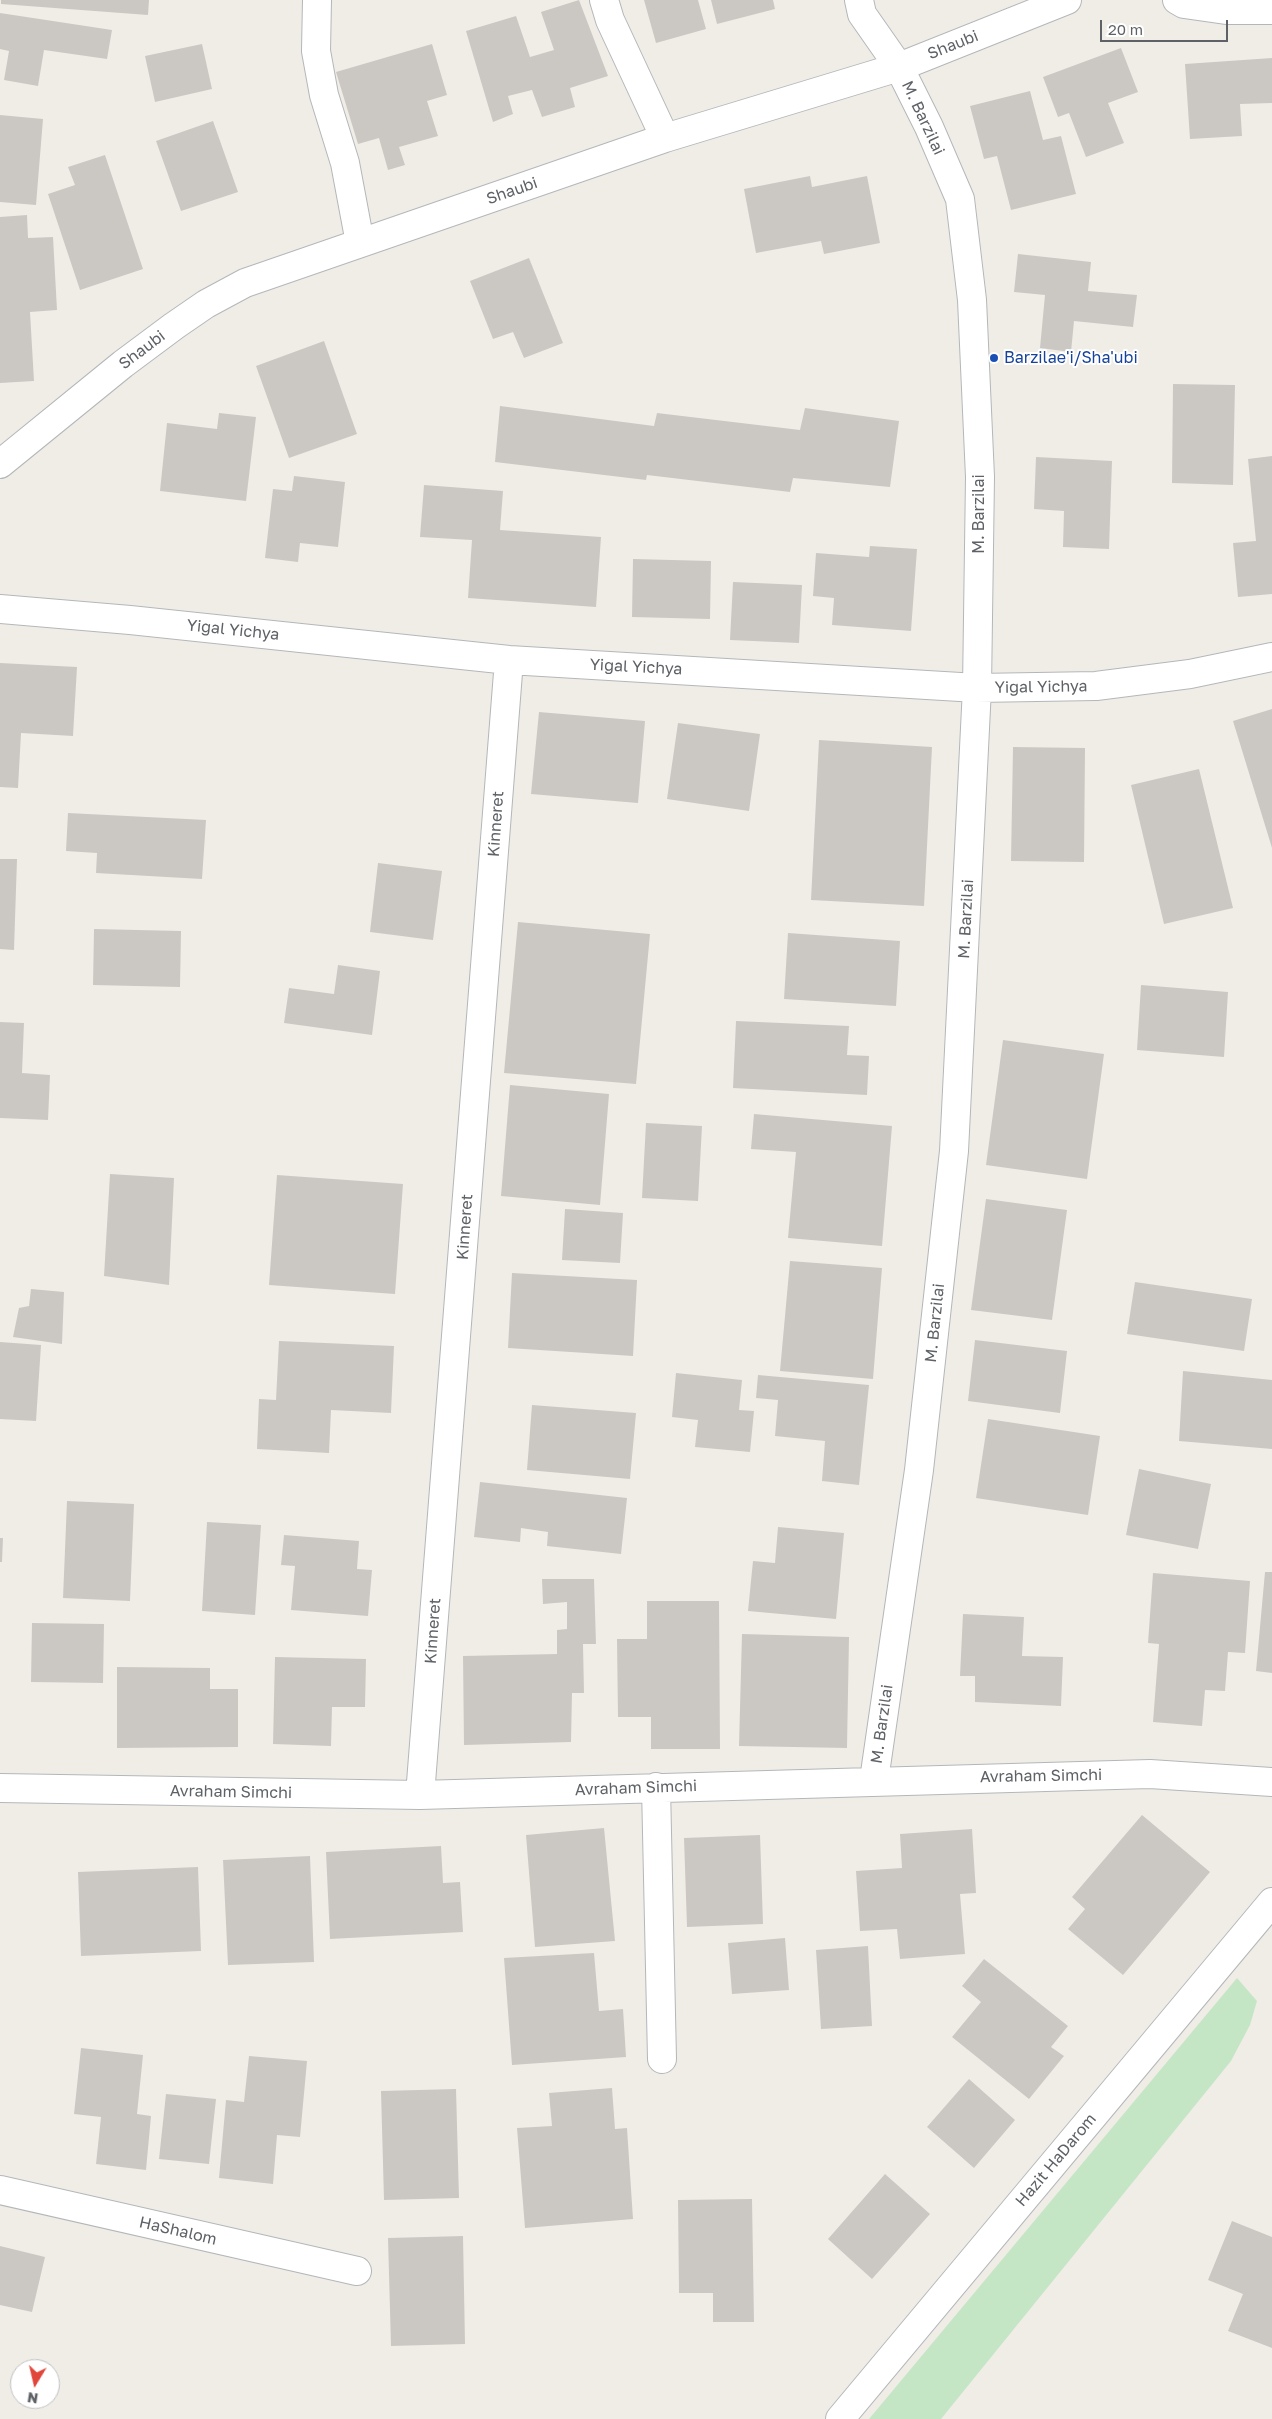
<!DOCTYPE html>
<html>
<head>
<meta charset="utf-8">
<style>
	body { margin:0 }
	#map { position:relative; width:1272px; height:2419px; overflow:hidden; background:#f0ede7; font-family:"Golos Text",sans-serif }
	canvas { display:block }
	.north { position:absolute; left:10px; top:2359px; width:50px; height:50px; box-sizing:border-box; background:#fff; border:1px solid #bfc0c2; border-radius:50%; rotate:189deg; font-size:14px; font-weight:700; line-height:20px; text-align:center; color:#5e6266 }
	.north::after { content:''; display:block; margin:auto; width:18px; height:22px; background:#e1463b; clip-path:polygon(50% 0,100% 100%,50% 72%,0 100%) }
	.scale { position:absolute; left:1100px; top:20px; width:128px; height:22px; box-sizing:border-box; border:2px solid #5e6266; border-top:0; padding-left:6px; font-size:15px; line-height:18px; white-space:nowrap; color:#5e6266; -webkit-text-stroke:4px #fff; paint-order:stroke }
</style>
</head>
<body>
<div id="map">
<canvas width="1272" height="2419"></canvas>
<div class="north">N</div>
<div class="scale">20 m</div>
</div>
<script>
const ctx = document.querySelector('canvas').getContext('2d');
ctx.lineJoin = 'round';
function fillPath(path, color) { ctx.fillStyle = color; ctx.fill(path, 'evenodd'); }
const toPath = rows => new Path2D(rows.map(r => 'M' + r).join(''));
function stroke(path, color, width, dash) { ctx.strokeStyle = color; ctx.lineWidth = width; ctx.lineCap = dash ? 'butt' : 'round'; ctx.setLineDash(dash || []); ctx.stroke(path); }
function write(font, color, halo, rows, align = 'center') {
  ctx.font = font + ' "Golos Text",sans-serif'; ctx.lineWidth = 4; ctx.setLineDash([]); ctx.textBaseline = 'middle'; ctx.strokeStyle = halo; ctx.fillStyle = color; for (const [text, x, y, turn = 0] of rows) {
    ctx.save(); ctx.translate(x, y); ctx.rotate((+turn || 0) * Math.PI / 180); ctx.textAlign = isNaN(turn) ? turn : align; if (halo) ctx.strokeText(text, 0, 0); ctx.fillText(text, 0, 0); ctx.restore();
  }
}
const green = toPath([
	[1237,1978,1257,2001,1250,2025,1231,2061,941,2419,869,2419]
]);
const building = toPath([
	[1,0,149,0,148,15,1,4],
	[579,0,608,76,570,88,575,107,542,117,532,90,508,96,513,114,493,122,466,31,516,16,530,57,554,50,541,12],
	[644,0,698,0,706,29,656,43],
	[711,0,773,0,775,9,717,24],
	[0,13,112,30,107,59,44,50,38,86,4,80,9,51,0,49],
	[202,44,212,89,155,102,145,56],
	[432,44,447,95,427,101,438,136,399,147,405,165,388,170,379,138,358,144,336,72],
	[1121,48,1138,92,1108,103,1124,143,1086,157,1069,113,1058,117,1043,77],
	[1272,58,1272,103,1240,104,1242,136,1190,139,1185,64],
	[1030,91,1043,140,1061,136,1076,194,1011,210,997,156,984,159,970,106],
	[0,115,43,119,36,205,0,202],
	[213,121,238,192,181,211,156,141],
	[105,155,143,269,80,290,48,194,75,185,68,167],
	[810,176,812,187,867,176,880,243,824,254,821,241,756,253,744,189],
	[27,215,28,238,53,237,57,310,30,312,34,381,0,383,0,217],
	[1018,254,1091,262,1088,291,1137,295,1133,327,1074,321,1071,352,1040,348,1045,295,1014,292],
	[529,258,563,343,524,358,513,332,493,339,470,281],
	[324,341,357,434,289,458,256,366],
	[1173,384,1235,385,1233,485,1172,483],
	[500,406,654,426,657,413,800,430,805,408,899,421,890,487,793,478,790,492,647,475,646,480,495,462],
	[219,413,256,417,246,501,160,491,167,423,217,429],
	[1272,456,1272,594,1238,597,1233,543,1256,541,1248,459],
	[1036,457,1112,461,1109,549,1063,547,1064,511,1034,509],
	[294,476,345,482,338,547,300,543,298,562,265,558,273,489,292,491],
	[424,485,503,491,500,530,601,537,596,607,468,598,472,540,420,537],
	[870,546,917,549,911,631,832,625,834,598,813,596,816,553,869,557],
	[633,559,711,561,710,619,632,617],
	[733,582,802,585,799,643,730,640],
	[0,663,77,667,73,736,21,733,18,788,0,787],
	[1272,709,1272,848,1233,721],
	[539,712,645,721,638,803,531,794],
	[678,723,760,734,749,811,667,799],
	[819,740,932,747,924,906,811,900],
	[1013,747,1085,748,1084,862,1011,861],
	[1199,769,1233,908,1164,924,1131,785],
	[68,813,206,820,202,879,96,873,97,853,66,851],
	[0,859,17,859,14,950,0,949],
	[378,863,442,871,433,940,370,932],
	[518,922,650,934,636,1084,504,1073],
	[94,929,181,931,180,987,93,985],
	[788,933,900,941,896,1006,784,999],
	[338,965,380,971,372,1035,284,1023,289,988,334,994],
	[1141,985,1228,992,1224,1057,1137,1050],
	[736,1021,849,1026,847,1055,869,1056,867,1095,733,1088],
	[0,1022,24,1023,22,1073,50,1075,48,1120,0,1118],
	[1003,1040,1104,1054,1087,1179,986,1165],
	[510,1085,609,1094,600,1205,501,1196],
	[754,1114,892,1126,882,1246,788,1238,796,1152,751,1149],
	[646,1123,702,1126,698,1201,642,1198],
	[110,1174,174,1178,169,1285,104,1276],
	[277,1175,403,1184,395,1294,269,1285],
	[986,1199,1067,1210,1052,1320,971,1310],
	[565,1209,623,1213,620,1263,562,1260],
	[790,1261,882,1268,873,1379,780,1371],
	[512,1273,637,1280,633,1356,508,1348],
	[1135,1282,1252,1299,1244,1351,1127,1334],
	[31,1289,64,1292,62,1344,13,1337,19,1308,29,1306],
	[975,1340,1067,1351,1060,1413,968,1401],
	[279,1341,394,1346,391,1413,331,1410,329,1453,257,1449,259,1399,276,1400],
	[0,1342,41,1345,36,1421,0,1419],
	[1183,1371,1272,1380,1272,1449,1179,1441],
	[676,1373,742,1380,739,1410,754,1411,750,1452,695,1447,698,1420,672,1417],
	[758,1375,869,1385,859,1485,822,1481,825,1441,775,1436,778,1400,756,1398],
	[532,1405,636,1413,630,1479,527,1470],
	[988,1419,1100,1436,1088,1515,976,1498],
	[1139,1469,1211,1484,1198,1549,1126,1535],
	[480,1482,627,1498,621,1554,547,1546,548,1532,521,1528,520,1542,474,1537],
	[67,1501,134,1504,130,1601,63,1598],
	[207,1522,261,1525,255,1615,202,1611],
	[778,1527,844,1533,836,1619,748,1611,753,1561,775,1563],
	[284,1535,359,1541,357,1569,372,1570,368,1616,291,1610,295,1566,281,1565],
	[0,1538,3,1538,2,1562,0,1562],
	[1265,1572,1272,1572,1272,1673,1256,1671],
	[1153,1573,1250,1581,1245,1653,1228,1652,1225,1691,1205,1690,1202,1726,1153,1722,1159,1644,1148,1643],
	[542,1579,594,1579,596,1644,583,1644,584,1693,572,1693,571,1742,464,1745,463,1656,557,1654,557,1630,567,1629,567,1602,543,1604],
	[647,1601,719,1601,720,1749,651,1749,651,1717,618,1717,617,1639,647,1639],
	[963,1614,1024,1617,1022,1656,1063,1657,1061,1706,975,1702,975,1676,960,1676],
	[32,1623,104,1624,103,1683,31,1682],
	[742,1634,849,1637,847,1748,739,1746],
	[275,1657,366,1659,365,1707,332,1707,331,1746,273,1744],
	[117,1667,210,1668,210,1689,238,1689,238,1747,117,1748],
	[1142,1815,1210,1872,1123,1975,1068,1929,1085,1909,1072,1897],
	[604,1828,615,1941,535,1947,526,1835],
	[972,1829,976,1893,960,1894,965,1954,900,1959,897,1929,860,1931,856,1871,902,1868,900,1834],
	[760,1835,763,1924,687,1927,684,1838],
	[441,1846,443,1883,460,1882,463,1932,330,1939,326,1852],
	[310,1856,314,1962,228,1965,223,1860],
	[198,1867,201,1951,81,1956,78,1872],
	[785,1938,789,1990,732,1994,728,1943],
	[868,1946,872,2026,821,2029,816,1950],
	[594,1953,599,2011,623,2009,626,2057,512,2065,504,1958],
	[984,1959,1068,2026,1051,2047,1064,2056,1029,2099,952,2037,981,2002,962,1986],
	[81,2048,143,2055,137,2114,151,2116,146,2170,96,2164,101,2117,74,2114],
	[249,2056,307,2061,300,2137,277,2135,273,2184,219,2178,226,2100,244,2102],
	[969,2079,1015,2120,974,2168,927,2127],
	[612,2088,615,2129,627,2128,633,2219,525,2228,517,2128,552,2126,549,2093],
	[456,2089,459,2198,384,2200,381,2091],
	[166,2094,216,2099,209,2164,159,2159],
	[885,2174,930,2214,872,2279,828,2239],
	[752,2199,754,2322,713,2322,713,2293,679,2293,678,2200],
	[1232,2221,1272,2237,1272,2348,1228,2331,1243,2294,1208,2280],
	[463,2236,465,2344,391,2346,388,2238],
	[0,2246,45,2257,32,2312,0,2305]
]);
const minor = toPath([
	[317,0,316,51,324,95,345,163,360,243],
	[604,0,610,20,665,138],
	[859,0,862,14,899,67,929,127,960,199,972,300,980,477,977,688,954,1151,919,1470,874,1780],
	[1177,0,1184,4,1226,10,1272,10],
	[0,464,123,364,174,326,206,304,245,283,665,138,899,67,1067,0],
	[0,609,130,620,509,660,977,688,1096,686,1190,674,1272,657],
	[656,1787,662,2059],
	[0,1788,420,1795,1150,1774,1272,1782],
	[420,1795,509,660],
	[0,2190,357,2271],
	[840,2419,1272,1902]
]);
const markers = [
	[994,358,5,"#1a4fb4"]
];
const streetNames = [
	["Shaubi",953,45,-22],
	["M. Barzilai",923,118,65],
	["Shaubi",512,191,-19],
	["Shaubi",142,350,-37],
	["M. Barzilai",979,514,-90],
	["Yigal Yichya",233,630,6],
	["Yigal Yichya",636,667,3],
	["Yigal Yichya",1041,687,-1],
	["Kinneret",496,824,-86],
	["M. Barzilai",966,919,-87],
	["Kinneret",465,1227,-86],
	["M. Barzilai",935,1323,-84],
	["Kinneret",433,1631,-86],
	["M. Barzilai",882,1724,-82],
	["Avraham Simchi",1041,1776,-1],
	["Avraham Simchi",636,1788,-2],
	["Avraham Simchi",231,1792,1],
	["Hazit HaDarom",1056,2160,-50],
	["HaShalom",178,2231,13]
];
const transitNames = [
	["Barzilae'i/Sha'ubi",1004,358]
];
fillPath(green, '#c5e6c5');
fillPath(building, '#cbc8c4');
stroke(minor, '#b4b7ba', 30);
stroke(minor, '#fff', 28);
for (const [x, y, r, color] of markers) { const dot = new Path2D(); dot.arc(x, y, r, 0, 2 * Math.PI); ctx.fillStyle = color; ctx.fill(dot); stroke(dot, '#fff', 2); }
write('16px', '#5e6266', '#fff', streetNames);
write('16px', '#164399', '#fff', transitNames, 'left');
</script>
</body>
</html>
